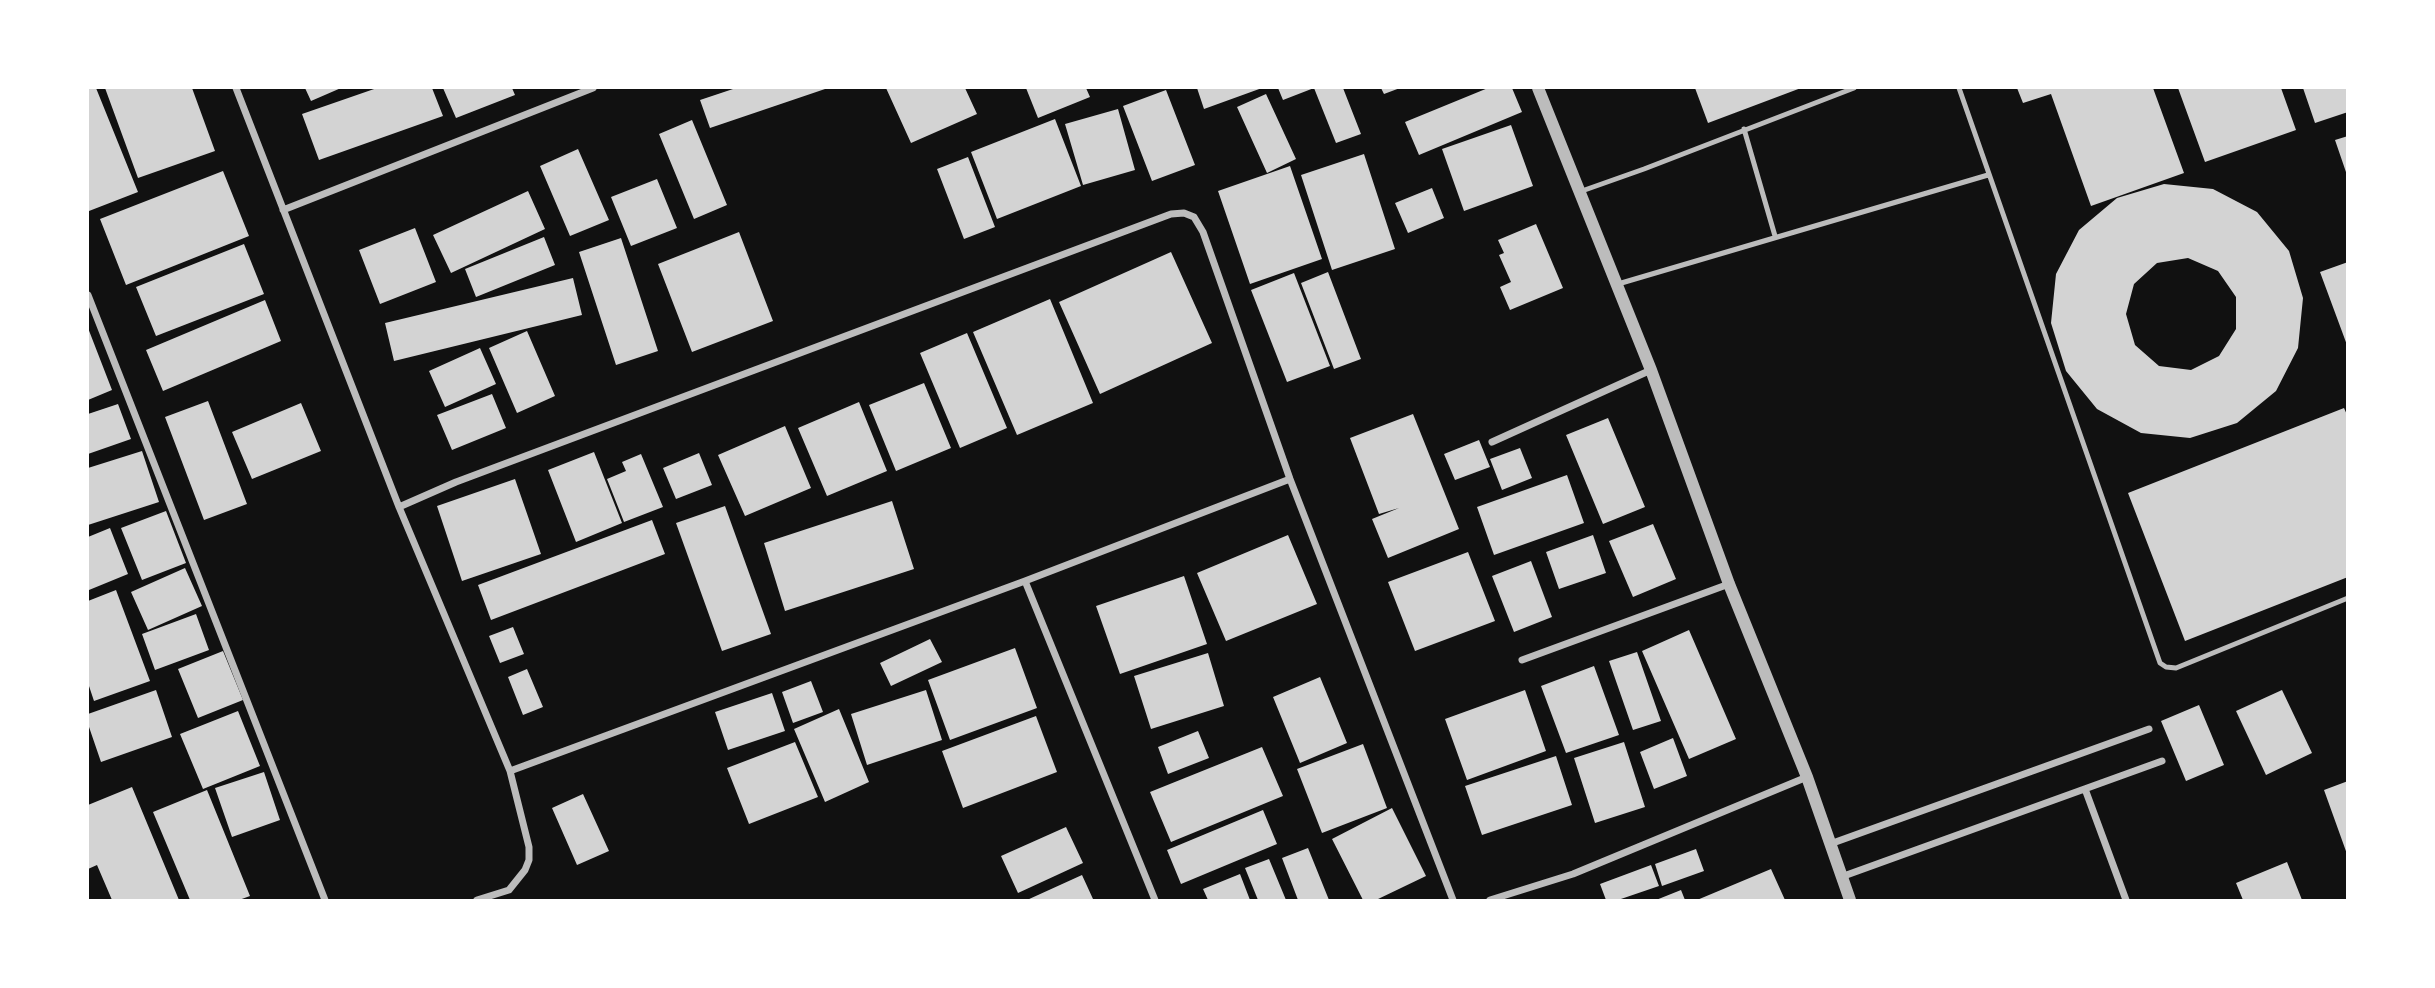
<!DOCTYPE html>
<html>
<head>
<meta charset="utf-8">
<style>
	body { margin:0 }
	#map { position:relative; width:2435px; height:988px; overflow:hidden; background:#111; font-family:Rubik,sans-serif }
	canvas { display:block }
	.frame { position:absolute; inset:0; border:89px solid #fff; pointer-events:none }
</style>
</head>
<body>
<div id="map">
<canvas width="2435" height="988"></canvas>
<div class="frame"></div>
</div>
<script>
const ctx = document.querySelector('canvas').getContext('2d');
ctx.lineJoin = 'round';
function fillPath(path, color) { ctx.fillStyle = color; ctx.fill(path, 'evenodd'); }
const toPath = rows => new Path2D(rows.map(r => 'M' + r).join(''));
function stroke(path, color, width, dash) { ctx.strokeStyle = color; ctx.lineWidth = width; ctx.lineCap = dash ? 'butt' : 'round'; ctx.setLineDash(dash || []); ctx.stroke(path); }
const building = toPath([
	[88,88,96,88,138,192,89,211,88,206],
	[105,88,192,88,215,151,138,178],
	[305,88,341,88,311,101],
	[377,88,432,88,443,116,319,160,302,114],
	[443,88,512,88,515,95,456,118],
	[736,88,828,88,710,128,700,100],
	[886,88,965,88,977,114,911,143],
	[1026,88,1086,88,1090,97,1038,118],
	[1197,88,1262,88,1204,109],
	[1278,88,1314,88,1283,100],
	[1314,88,1343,88,1361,134,1336,143],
	[1381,88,1400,88,1384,94],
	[1488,88,1512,88,1522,112,1419,155,1405,122],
	[1695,88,1801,88,1708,123],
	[2017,88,2153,88,2184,173,2091,206,2051,94,2023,103],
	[2178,88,2281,88,2296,130,2205,162],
	[2303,88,2348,88,2348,112,2315,123],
	[1166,90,1195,165,1152,181,1123,106],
	[1266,94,1296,159,1267,173,1237,107],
	[1118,109,1135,170,1083,185,1065,124],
	[1055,119,1081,186,997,219,971,152],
	[692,120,727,205,694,219,659,134],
	[1511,125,1533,186,1464,211,1442,149],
	[2348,136,2348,175,2347,175,2335,140],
	[578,149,609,220,570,236,540,166],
	[1364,154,1395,249,1332,270,1301,175],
	[968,157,995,227,964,239,937,169],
	[1290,166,1322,259,1250,284,1218,191],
	[223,171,249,236,126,285,100,219],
	[657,179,677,228,631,246,611,197],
	[2164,184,2213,189,2257,212,2289,251,2303,298,2298,348,2276,391,2237,423,2190,438,2141,433,2097,409,2066,371,2051,323,2056,274,2079,230,2117,198],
	[2188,258,2218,271,2236,297,2236,329,2219,356,2191,370,2159,366,2135,345,2126,314,2134,284,2157,263],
	[1432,188,1444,218,1408,233,1395,203],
	[528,191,545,229,451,273,433,235],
	[1536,224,1563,288,1510,310,1500,287,1511,282,1499,255,1504,253,1498,240],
	[415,228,436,282,380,304,359,250],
	[739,232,773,321,692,352,658,264],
	[544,237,555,265,476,297,465,269],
	[621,238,658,351,616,365,579,252],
	[244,244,264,294,156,336,136,287],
	[1171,252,1212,343,1100,394,1059,302],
	[2348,262,2348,345,2347,345,2320,272],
	[1328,272,1361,359,1334,369,1301,283],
	[1294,273,1330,366,1287,382,1251,290],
	[573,278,582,315,394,361,385,323],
	[1050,299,1093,403,1017,435,973,332],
	[265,300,281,341,163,391,146,350],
	[88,328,112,390,88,400],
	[527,331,555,396,517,413,489,348],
	[967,333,1007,428,960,448,920,353],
	[480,348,496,384,445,407,429,371],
	[924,383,951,448,896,471,869,405],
	[492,394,506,428,452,450,437,415],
	[208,401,247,504,204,520,165,417],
	[859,402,887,471,827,496,798,428],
	[301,403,321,451,252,479,232,432],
	[118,404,131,439,88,454,88,414],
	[2344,408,2348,417,2348,577,2185,641,2128,493],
	[1413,414,1459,529,1388,558,1372,519,1399,508,1379,514,1350,438],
	[1608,418,1645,507,1603,524,1566,435],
	[785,426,811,488,745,516,718,455],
	[1479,440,1490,467,1455,480,1444,454],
	[1520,448,1532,478,1502,490,1490,459],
	[142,451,159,502,88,525,88,468],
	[594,452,622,523,576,542,548,470],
	[699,453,712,485,676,499,663,468],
	[641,454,663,507,624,522,607,479,626,471,622,462],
	[1567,475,1584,523,1494,555,1477,507],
	[515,479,541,554,462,581,437,506],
	[892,501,914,569,785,611,764,543],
	[725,506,771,634,722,651,676,523],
	[166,511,186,563,142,580,121,528],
	[652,520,665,554,491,620,478,585],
	[1653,524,1676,579,1633,597,1609,541],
	[110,528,128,574,89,590,88,585,88,537],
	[1288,535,1317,604,1226,641,1197,573],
	[1593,535,1606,573,1559,589,1546,552],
	[1468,552,1495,621,1415,651,1388,582],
	[1531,561,1552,617,1514,632,1492,576],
	[185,568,202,606,148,630,131,592],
	[1184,576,1207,644,1120,674,1096,606],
	[116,590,150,681,94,701,88,683,88,601],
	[196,614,209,650,155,670,142,634],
	[513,627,524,654,500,663,489,636],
	[1689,630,1736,739,1689,759,1642,651],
	[930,639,942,662,891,686,880,663],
	[1015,648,1037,708,950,740,928,680],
	[223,651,243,700,198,718,178,669],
	[1637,652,1661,721,1633,730,1609,661],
	[1208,653,1224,706,1151,729,1134,676],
	[1594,666,1619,735,1566,753,1541,686],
	[527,669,543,707,523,715,508,677],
	[1320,677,1347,743,1300,763,1273,697],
	[811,681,823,712,793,723,782,692],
	[156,690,172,737,101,762,88,724,88,714],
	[926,690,942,740,867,765,851,714],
	[1525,690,1546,751,1467,780,1445,719],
	[2282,690,2312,753,2266,775,2236,711],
	[772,693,785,731,728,750,715,712],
	[2199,705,2224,765,2186,781,2161,721],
	[839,709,869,782,825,802,794,729],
	[238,711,260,766,203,789,180,734],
	[1036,716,1057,772,963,808,942,751],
	[1198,731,1209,758,1168,774,1158,747],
	[1673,738,1687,776,1654,789,1640,752],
	[795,742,818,797,749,824,727,768],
	[1624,742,1645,807,1595,823,1574,758],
	[1363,744,1387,808,1322,833,1297,769],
	[1262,747,1283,796,1171,842,1150,792],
	[1556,756,1572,805,1482,835,1465,786],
	[264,772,280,820,232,837,215,788],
	[2348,781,2348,854,2347,854,2324,790],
	[132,787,179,900,112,900,97,865,88,869,88,805],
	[207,790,250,896,239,900,190,900,153,812],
	[583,794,609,851,577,865,552,808],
	[1392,808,1426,876,1376,900,1363,900,1332,839],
	[1263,810,1277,844,1181,884,1167,850],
	[1066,827,1083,863,1018,893,1001,856],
	[1308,848,1329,900,1298,900,1282,858],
	[1696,849,1704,871,1662,886,1655,864],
	[1269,859,1286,900,1258,900,1245,868],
	[2287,862,2302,900,2243,900,2236,883],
	[1651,865,1659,886,1618,900,1606,900,1600,884],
	[1771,869,1785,900,1697,900],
	[1240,874,1250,900,1208,900,1203,889],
	[1082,875,1093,899,1027,900],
	[1681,890,1685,900,1656,900]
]);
const service = toPath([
	[1959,88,2160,663,2166,667,2176,668,2348,598],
	[1744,129,1775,236],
	[1579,192,1644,169,1854,88],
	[1618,284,1988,175]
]);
const minor = toPath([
	[236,88,399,507,510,771,529,847,529,860,525,870,509,890,477,900],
	[283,210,593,88],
	[88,295,325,900],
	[1492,442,1651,370],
	[399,507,456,482,1171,214,1184,213,1194,217,1203,232,1290,479,1453,900],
	[1025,581,1155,900],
	[1522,660,1729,584],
	[510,771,1025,581,1290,479],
	[2085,789,2126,900],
	[1830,844,2149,729],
	[1841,877,2162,761],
	[1490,900,1573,874,1807,777]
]);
const tertiary = toPath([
	[1538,88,1651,370,1729,584,1807,777,1850,900]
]);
fillPath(building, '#d3d3d3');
stroke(service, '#bcbcbc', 5);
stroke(minor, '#bcbcbc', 7);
stroke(tertiary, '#bcbcbc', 12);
</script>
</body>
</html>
